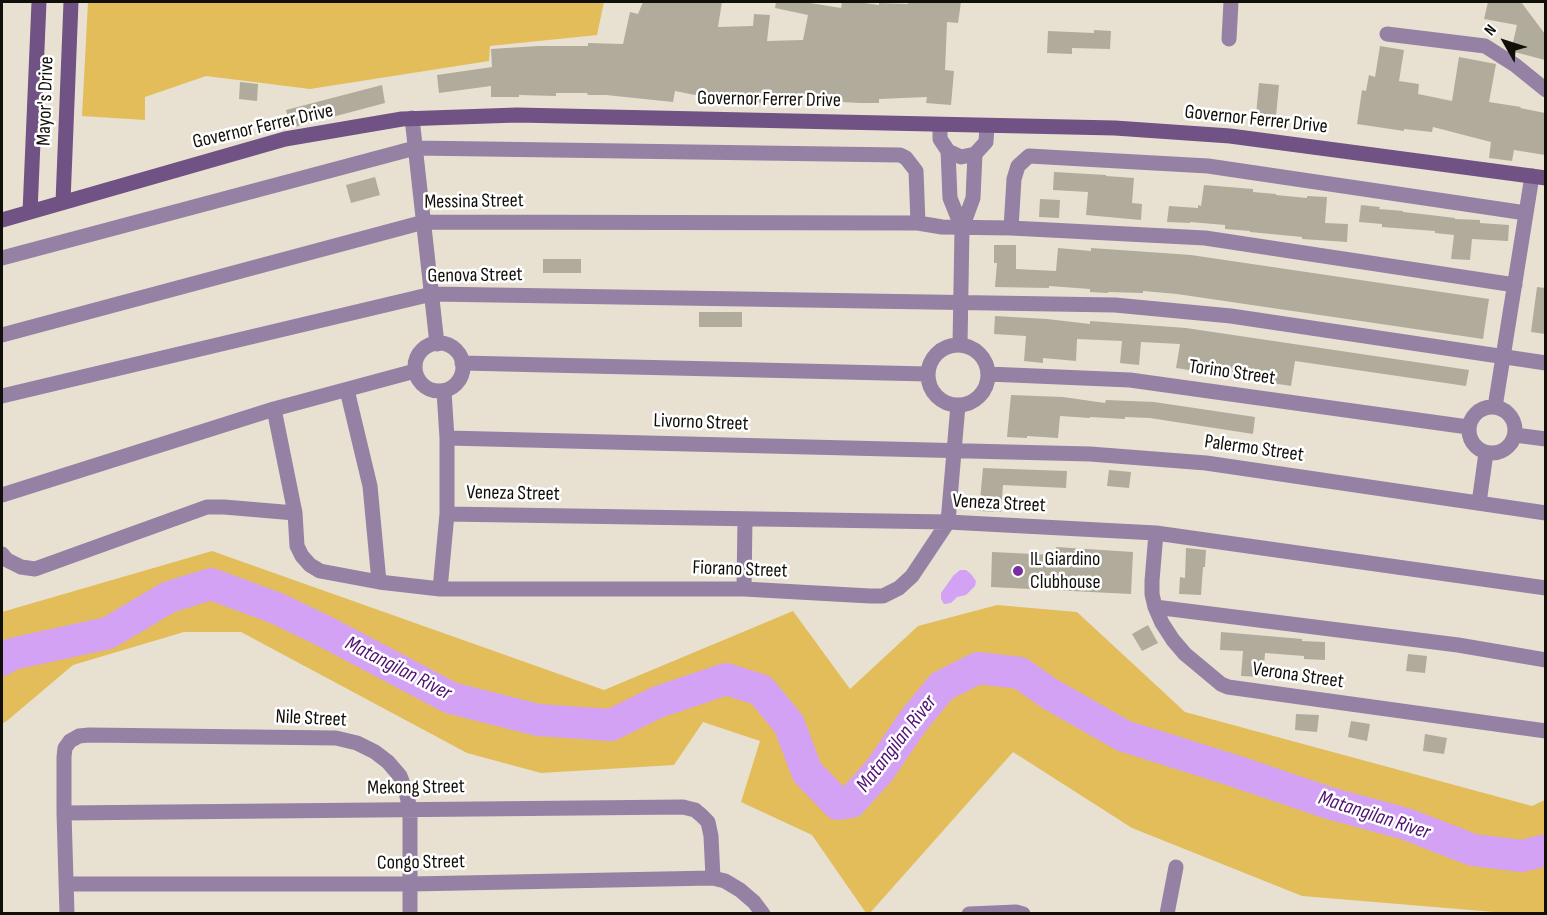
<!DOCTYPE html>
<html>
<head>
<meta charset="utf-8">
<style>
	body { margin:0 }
	#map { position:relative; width:1547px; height:915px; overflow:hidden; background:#e8e1d1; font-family:"Sofia Sans Condensed",sans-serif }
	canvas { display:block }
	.frame { position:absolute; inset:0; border:3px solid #110f09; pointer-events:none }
	.north { position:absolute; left:1475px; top:12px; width:60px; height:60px; -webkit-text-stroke:4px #fff; paint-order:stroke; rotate:309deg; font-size:16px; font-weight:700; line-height:24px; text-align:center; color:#110f09 }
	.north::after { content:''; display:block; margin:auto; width:21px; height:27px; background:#110f09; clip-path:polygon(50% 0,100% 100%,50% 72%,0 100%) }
</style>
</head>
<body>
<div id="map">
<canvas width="1547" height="915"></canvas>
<div class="frame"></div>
<div class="north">N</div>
</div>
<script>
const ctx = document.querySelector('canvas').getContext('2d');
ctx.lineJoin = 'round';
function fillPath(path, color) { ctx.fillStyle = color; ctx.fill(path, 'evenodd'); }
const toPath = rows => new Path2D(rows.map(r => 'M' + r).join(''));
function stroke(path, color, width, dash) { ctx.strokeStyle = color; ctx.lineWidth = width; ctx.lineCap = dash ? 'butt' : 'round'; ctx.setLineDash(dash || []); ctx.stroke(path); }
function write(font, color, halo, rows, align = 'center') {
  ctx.font = font + ' "Sofia Sans Condensed",sans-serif'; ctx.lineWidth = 5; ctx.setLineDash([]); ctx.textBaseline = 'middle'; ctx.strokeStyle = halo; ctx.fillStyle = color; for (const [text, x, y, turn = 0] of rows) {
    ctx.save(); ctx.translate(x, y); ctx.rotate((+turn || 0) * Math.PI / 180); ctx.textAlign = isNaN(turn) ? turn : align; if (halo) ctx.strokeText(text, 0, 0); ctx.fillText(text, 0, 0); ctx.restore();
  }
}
const green = toPath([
	[88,2,604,2,597,35,490,46,489,61,310,89,206,76,145,97,145,120,82,116],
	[212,551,604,690,793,611,850,689,918,626,997,605,1077,612,1185,712,1532,806,1545,800,1545,913,1506,913,1302,896,1132,828,1013,752,870,913,866,913,812,835,741,802,760,741,703,722,674,765,541,773,467,753,241,632,184,632,73,665,8,720,2,724,2,612]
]);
const water = toPath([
	[960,570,966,570,971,574,976,581,975,586,966,595,957,597,951,603,944,604,941,599,941,593,953,576]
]);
const river = toPath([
	[2,660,12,654,108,633,169,597,211,584,276,608,324,631,451,698,538,720,611,725,658,702,726,679,761,690,789,724,807,772,838,804,851,802,879,771,914,720,942,686,978,668,1020,673,1050,694,1124,736,1232,770,1329,803,1406,824,1473,850,1522,856,1546,850]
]);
const building = toPath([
	[643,2,722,2,718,27,753,26,754,14,770,15,767,41,803,40,808,15,775,8,776,2,804,2,841,8,842,2,857,2,879,5,879,3,908,4,908,2,961,2,958,23,947,22,945,70,954,71,951,105,926,103,927,97,879,99,879,103,860,103,788,99,788,105,751,102,751,103,705,99,705,97,675,91,673,102,606,95,588,95,587,93,556,93,556,96,519,95,519,97,491,97,491,86,439,93,437,75,492,67,491,49,538,46,588,46,588,43,623,44,630,12,638,14],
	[1488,2,1521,2,1545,34,1545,60,1511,51,1517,25,1484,19],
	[1094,30,1111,31,1110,49,1072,48,1072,54,1047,53,1048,31,1094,33],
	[1380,46,1404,50,1399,81,1419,84,1418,94,1452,101,1459,57,1496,64,1489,102,1521,107,1520,108,1545,113,1545,155,1514,150,1512,161,1489,158,1491,142,1433,127,1432,132,1404,129,1404,131,1357,124,1362,90,1366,91,1369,75,1375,77],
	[240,82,258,84,257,101,239,99],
	[1259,83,1279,85,1276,116,1256,115],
	[382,85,385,103,291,128,286,110],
	[1054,172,1106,175,1106,176,1134,178,1132,203,1142,204,1141,220,1086,215,1088,192,1053,190],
	[375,177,380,195,351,203,346,185],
	[1204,185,1253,189,1253,192,1276,194,1276,195,1307,198,1307,196,1327,197,1325,223,1348,224,1347,242,1302,239,1302,237,1250,232,1250,231,1225,229,1225,225,1190,222,1190,223,1167,222,1169,206,1198,208,1198,205,1201,206],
	[1040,199,1060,200,1059,218,1039,217],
	[1361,205,1380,207,1379,209,1403,211,1403,212,1430,215,1455,218,1455,219,1480,220,1480,223,1509,225,1508,241,1472,239,1470,260,1451,259,1454,235,1435,233,1435,231,1382,227,1382,224,1359,222],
	[994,245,1016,245,1016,269,1056,271,1058,248,1091,251,1091,248,1120,250,1191,255,1489,299,1483,339,1177,294,1143,291,1143,293,1108,292,1108,293,1090,292,1090,289,1049,286,1049,288,995,287,997,263,994,263],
	[543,259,581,259,581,273,543,273],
	[1537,287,1545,288,1545,334,1531,332],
	[699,312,742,312,742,327,699,327],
	[995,316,1047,319,1090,324,1090,321,1186,328,1469,370,1466,386,1295,361,1291,386,1176,368,1180,344,1141,342,1139,365,1120,363,1122,341,1077,339,1076,361,1043,358,1043,363,1024,361,1026,336,994,334],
	[1011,395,1063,397,1105,403,1106,400,1154,402,1255,417,1253,434,1150,418,1125,417,1125,419,1090,417,1090,418,1060,416,1058,438,1027,436,1027,438,1007,437],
	[983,468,1067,471,1066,488,1003,485,1001,512,979,511],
	[1109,470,1131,472,1129,488,1107,486],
	[1056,547,1133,552,1131,594,991,587,992,552,1055,555],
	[1186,548,1206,550,1205,567,1203,567,1201,595,1179,594,1180,577,1185,578],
	[1148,625,1158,643,1142,651,1132,634],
	[1221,632,1302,639,1302,641,1325,642,1325,660,1304,659,1304,656,1265,653,1263,677,1241,676,1243,651,1220,650],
	[1408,654,1427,656,1425,673,1406,671],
	[1296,714,1319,715,1317,732,1295,730],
	[1351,721,1370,724,1367,741,1348,737],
	[1425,734,1447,738,1444,754,1423,751]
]);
const street = toPath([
	[1387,34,1485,46,1515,65,1546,90],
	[1229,39,1231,2],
	[412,118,437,344],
	[940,125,940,139,948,151,961,157,975,154,986,142,987,126],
	[948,151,950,198,962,228],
	[1011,228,1014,179,1018,166,1029,156,1208,166,1526,213],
	[2,258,415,148,900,155,906,158,916,171,918,223],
	[2,335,424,222,918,223,942,227,1011,228,1205,238,1515,285],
	'415 367a24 24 0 1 1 48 0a24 24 0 1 1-48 0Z',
	[960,345,962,228,973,198,975,154],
	'928 375a30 30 0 1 1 60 0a30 30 0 1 1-60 0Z',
	[462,363,928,374],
	[988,374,1130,380,1468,427],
	[347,390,370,486,379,582],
	[2,396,432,294,1115,305,1231,316,1546,363],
	'1469 430a23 23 0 1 1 46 0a23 23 0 1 1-46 0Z',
	[1495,407,1532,176],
	[274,409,295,513,297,546,302,556,310,565,320,571,379,582,440,589,744,589,870,596,883,596,899,588,912,576,948,522,958,405],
	[1515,435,1546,439],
	[447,438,1090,454,1206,463,1546,513],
	[2,495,274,409,415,371],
	[1479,503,1486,453],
	[447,514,948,522,1156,533,1546,588],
	[1156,533,1152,581,1152,594,1155,607,1162,623,1173,640,1185,654,1221,684,1228,687,1546,731],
	[2,554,7,560,21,567,35,569,207,507,224,507,295,513],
	[440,589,447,514,447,438,444,391],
	[744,589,745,519],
	[1155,607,1458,645,1546,660],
	[64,813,683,807,695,810,701,815,708,822,711,836,713,878],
	[66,884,411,884,713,878,725,881,740,890,754,902,763,914],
	[67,914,64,813,64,757,65,748,70,741,79,736,89,735,336,738,357,743,375,752,388,762,400,776,406,792,410,809,410,914],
	[969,914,1016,912,1023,914],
	[1167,914,1176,867]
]);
const secondary = toPath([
	[63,202,71,2],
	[30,212,39,2],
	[2,220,285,139,402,119,517,115,1115,128,1230,136,1546,178]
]);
const markers = [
	[1018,571,6,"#792fa1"]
];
const streetNames = [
	["Governor Ferrer Drive",769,100,1],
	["Mayor's Drive",46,101,-88],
	["Governor Ferrer Drive",1256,120,6],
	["Governor Ferrer Drive",263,127,-13],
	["Messina Street",474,202,-1],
	["Genova Street",475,276,-1],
	["Torino Street",1232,373,8],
	["Livorno Street",701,423,2],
	["Palermo Street",1254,449,8],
	["Veneza Street",513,494,1],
	["Veneza Street",999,504,3],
	["Fiorano Street",740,570,2],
	["Verona Street",1298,676,8],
	["Nile Street",311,719,3],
	["Mekong Street",416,788,-1],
	["Congo Street",421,863,-1]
];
const poiNames = [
	["IL Giardino",1030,560],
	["Clubhouse",1030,583]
];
const waterNames = [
	["Matangilan River",398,669,27],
	["Matangilan River",897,744,-52],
	["Matangilan River",1374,816,18]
];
fillPath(green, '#e2bd5a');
fillPath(water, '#d3a2f4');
stroke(river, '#d3a2f4', 32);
fillPath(building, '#b1ab9b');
stroke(street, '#9581a4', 15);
stroke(secondary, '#705284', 15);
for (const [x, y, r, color] of markers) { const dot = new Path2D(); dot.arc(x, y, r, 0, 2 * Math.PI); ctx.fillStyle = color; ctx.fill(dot); stroke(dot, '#fff', 2); }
write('20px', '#110f09', '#fff', streetNames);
write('20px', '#110f09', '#fff', poiNames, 'left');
write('italic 21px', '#511072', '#fff', waterNames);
</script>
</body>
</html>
